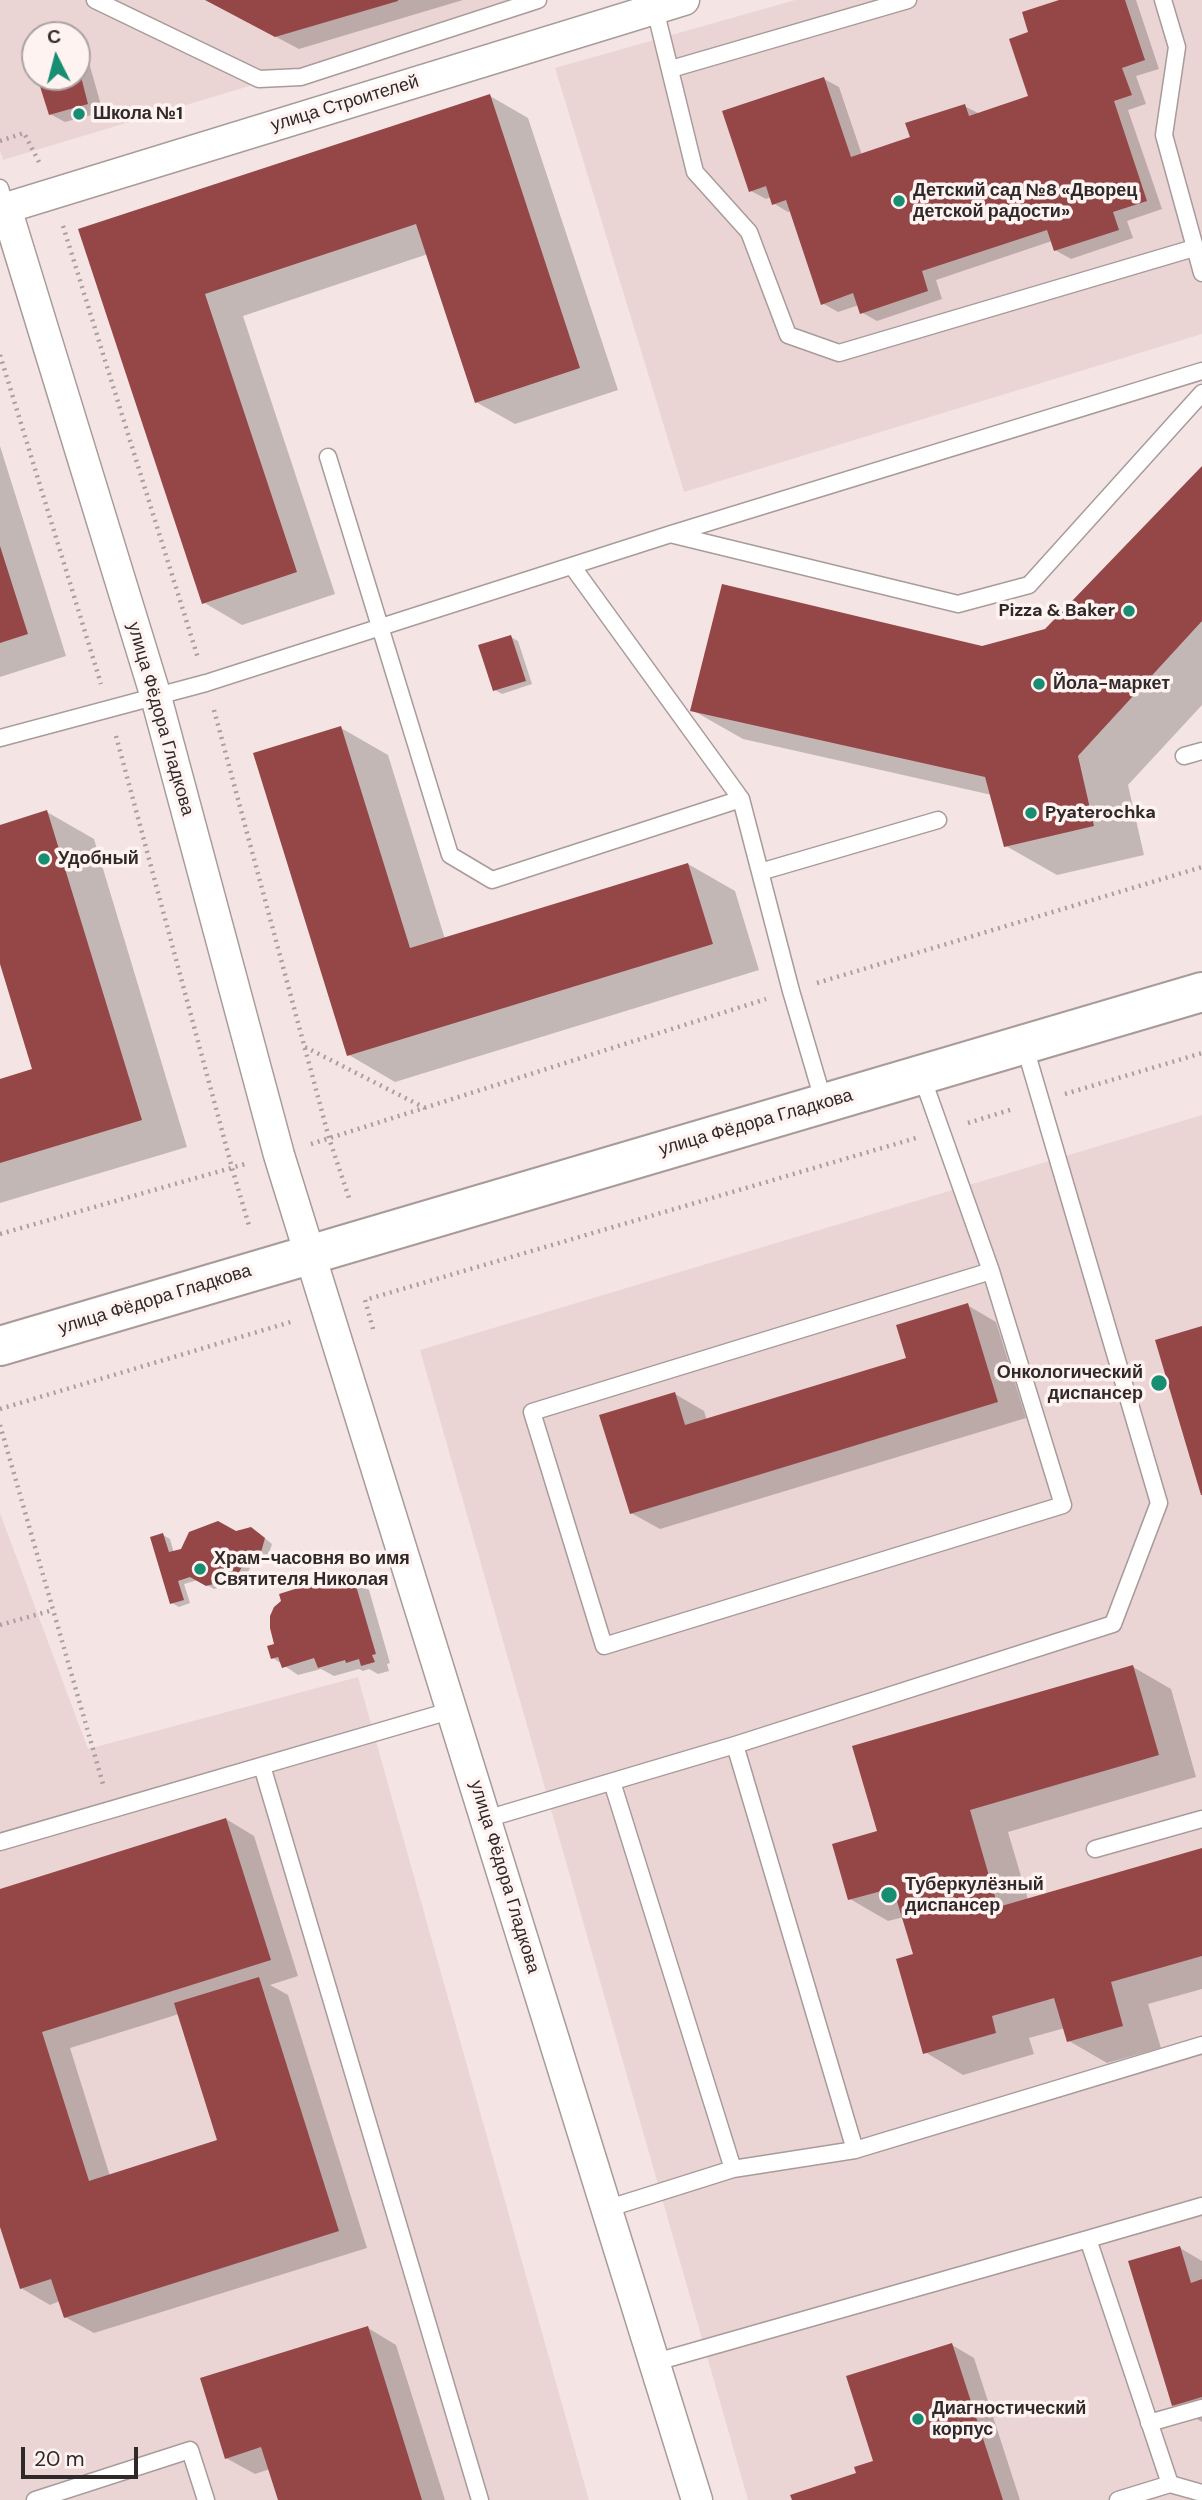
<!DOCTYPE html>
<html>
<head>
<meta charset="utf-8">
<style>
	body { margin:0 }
	#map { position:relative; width:1202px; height:2500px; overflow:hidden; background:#f4e5e4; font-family:"DM Sans",sans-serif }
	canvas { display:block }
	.north { position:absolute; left:21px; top:21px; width:70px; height:70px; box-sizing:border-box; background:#fff3f2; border:2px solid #aca2a2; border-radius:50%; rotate:354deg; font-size:19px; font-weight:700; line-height:28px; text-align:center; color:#2f2929 }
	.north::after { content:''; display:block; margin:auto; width:24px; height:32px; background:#178e71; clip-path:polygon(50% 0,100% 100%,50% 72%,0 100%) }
	.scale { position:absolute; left:21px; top:2447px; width:117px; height:32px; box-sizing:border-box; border:4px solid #2f2929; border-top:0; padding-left:9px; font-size:21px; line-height:24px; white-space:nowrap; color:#2f2929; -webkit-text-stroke:5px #fff3f2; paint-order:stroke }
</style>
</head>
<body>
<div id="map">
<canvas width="1202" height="2500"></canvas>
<div class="north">С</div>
<div class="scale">20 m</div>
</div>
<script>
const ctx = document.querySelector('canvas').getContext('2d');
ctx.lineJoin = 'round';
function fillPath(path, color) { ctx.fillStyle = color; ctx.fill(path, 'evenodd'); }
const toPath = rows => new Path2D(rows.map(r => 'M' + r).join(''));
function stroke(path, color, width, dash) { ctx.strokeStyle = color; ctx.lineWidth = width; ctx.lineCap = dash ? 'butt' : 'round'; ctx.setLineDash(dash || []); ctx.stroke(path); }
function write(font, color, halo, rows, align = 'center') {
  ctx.font = font + ' "DM Sans",sans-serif'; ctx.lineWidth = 7; ctx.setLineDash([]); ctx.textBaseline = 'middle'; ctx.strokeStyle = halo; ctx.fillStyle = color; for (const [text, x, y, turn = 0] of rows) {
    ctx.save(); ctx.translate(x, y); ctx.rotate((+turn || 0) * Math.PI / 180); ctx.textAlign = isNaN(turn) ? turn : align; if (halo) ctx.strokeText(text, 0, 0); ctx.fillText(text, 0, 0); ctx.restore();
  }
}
const built = toPath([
	[0,0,536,0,3,160,0,151],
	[35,35,77,35,77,77,35,77],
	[795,0,1202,0,1202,334,684,492,555,68],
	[1202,1115,1202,2500,748,2500,420,1350],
	[0,1513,88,1749,358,1677,589,2500,0,2500]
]);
const shadow = toPath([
	[206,0,463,0,299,49],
	[1065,0,1136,0,1159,69,1136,76,1146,104,1128,110,1162,209,1127,221,1133,238,1071,259,1055,250,1052,241,936,280,942,299,877,321,861,312,859,305,838,312,822,303,791,211,788,212,773,203,771,197,766,199,751,191,824,79,839,87,862,155,912,138,964,106,980,114,1030,97,1031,33],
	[77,46,86,52,103,112,65,122,50,114,39,77,77,77],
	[490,96,528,118,618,390,515,424,476,402,428,254,243,316,335,594,242,625,203,602,81,230],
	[0,446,66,656,0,677],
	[1202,468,1202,705,1128,785,1144,855,1057,875,1006,846,992,795,743,739,692,710,982,648,1046,631],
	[511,637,518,641,532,684,502,694,495,690],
	[341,728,388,755,445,939,688,864,735,891,759,970,395,1082,349,1055],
	[47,812,94,839,187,1147,0,1203,0,1081,34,1070,0,958,0,827],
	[967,1305,996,1322,1026,1418,660,1529,631,1513,675,1394,704,1411,707,1421,908,1359],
	[236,1533,258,1533,272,1544,267,1560,252,1564,243,1582,214,1589,198,1580,184,1584,190,1603,179,1607,172,1603,163,1535,170,1539,174,1553],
	[327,1581,337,1587,353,1581,369,1590,390,1663,387,1664,389,1671,378,1674,369,1669,363,1671,359,1669,334,1676,321,1669,298,1675,273,1658,276,1645],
	[1133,1667,1171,1689,1196,1777,1008,1832,1028,1900,1202,1850,1202,1989,1148,2004,1161,2048,1107,2063,1069,2041,1065,2028,1029,2038,1034,2054,963,2075,925,2052,915,1955,904,1917,888,1921,850,1899,879,1832],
	[226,1819,254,1836,298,1976,270,1985,288,1995,367,2248,94,2333,65,2317,60,2301,50,2305,21,2288,0,2221,0,1890],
	[179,2014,219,2142,110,2176,70,2048],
	[1180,2248,1202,2261,1202,2422,1173,2405],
	[368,2328,396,2345,445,2500,279,2500,270,2469,255,2474,226,2458],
	[952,2345,974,2358,1020,2500,794,2500,858,2474,875,2462]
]);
const building = toPath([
	[205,0,398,0,398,1,275,37],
	[1059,0,1125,0,1145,60,1122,68,1132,95,1114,101,1147,201,1113,212,1119,230,1054,251,1047,230,922,271,928,291,860,314,853,293,821,305,786,200,772,205,766,186,749,192,722,111,824,77,851,157,910,137,905,123,965,104,969,116,1028,96,1009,39,1028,32,1022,12],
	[78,65,88,104,49,115,37,77,77,77],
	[490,94,580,368,475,403,416,224,205,294,297,572,202,604,78,229],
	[1202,466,1202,621,1078,756,1094,826,1004,847,985,777,690,711,722,584,982,646,1045,629],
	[0,546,28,634,0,643],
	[511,635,526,681,493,691,478,645],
	[341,726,410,948,688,863,713,944,347,1056,253,753],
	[47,810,142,1120,0,1163,0,1079,32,1069,0,964,0,825],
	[968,1303,998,1402,630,1514,599,1415,675,1392,685,1425,906,1358,896,1325],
	[1202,1326,1202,1495,1201,1495,1155,1340],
	[218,1521,236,1531,251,1527,265,1538,260,1556,245,1561,236,1578,206,1586,190,1577,178,1581,184,1600,170,1604,150,1537,163,1533,169,1552,181,1549,189,1532],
	[327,1579,329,1587,354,1579,376,1654,372,1655,375,1662,361,1666,359,1659,346,1663,345,1660,318,1668,314,1658,282,1668,278,1657,271,1659,267,1646,274,1644,270,1628,270,1616,274,1607,281,1601,279,1594],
	[1133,1665,1159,1755,970,1810,998,1907,1202,1848,1202,1956,1111,1982,1123,2026,1067,2042,1054,1998,992,2016,996,2033,923,2054,896,1959,913,1954,893,1888,848,1900,832,1844,877,1831,852,1746],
	[226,1818,271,1960,42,2032,89,2181,217,2140,174,2003,259,1977,339,2231,64,2318,51,2279,20,2289,0,2227,0,1889],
	[1180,2246,1191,2283,1202,2279,1202,2397,1172,2406,1128,2261],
	[368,2326,422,2500,278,2500,261,2447,225,2459,200,2378],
	[952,2343,1003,2500,792,2500,790,2495,856,2473,854,2467,873,2461,846,2376]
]);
const path = toPath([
	[0,141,24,133,39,162],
	[63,226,198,658],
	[0,355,101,684],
	[214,710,329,1138,349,1198],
	[116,736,232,1168,250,1229],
	[817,983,1202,867],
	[305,1047,425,1108],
	[1065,1094,1202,1053],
	[968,1123,1013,1109],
	[311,1144,766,999],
	[0,1234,245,1164],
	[373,1329,365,1300,916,1138],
	[0,1409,294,1321],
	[0,1425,103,1784],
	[0,1625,53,1610]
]);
const service = toPath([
	[95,0,259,79,301,77,538,0],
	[1163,0,1177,47,1164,135,1202,273],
	[655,9,695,172,749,232,788,335,839,353,1194,248],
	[671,69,908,0],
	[0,188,6,208,0,210],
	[328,457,450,855,492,880,741,799],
	[674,535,958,604,1029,585,1202,393],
	[572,566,741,799,791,991,824,1103],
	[0,738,206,683,671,534,1202,371],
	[1184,756,1202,751],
	[760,872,938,820],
	[921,1074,991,1271,532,1412,604,1646,1063,1505,991,1271],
	[735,1745,855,2150],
	[262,1766,480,2500],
	[486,1819,735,1745,1113,1624,1159,1503,1024,1044],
	[0,1842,453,1710],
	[1095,1849,1202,1819],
	[733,2169,855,2150,1202,2045],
	[606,2209,733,2169,612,1782],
	[1088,2239,1202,2206],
	[656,2362,1088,2239,1170,2484],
	[1149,2423,1202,2408],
	[35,2500,190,2450,206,2500],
	[1118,2500,1170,2484,1202,2493]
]);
const minor = toPath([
	[684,0,6,208,156,697,279,1155,697,2500]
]);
const tertiary = toPath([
	[0,1346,1202,992]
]);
const markers = [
	[79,114,7,"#178e71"],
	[899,201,7,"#178e71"],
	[1129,611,7,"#178e71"],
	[1039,684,7,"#178e71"],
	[1031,813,7,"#178e71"],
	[44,859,7,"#178e71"],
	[1159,1383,9,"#178e71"],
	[200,1569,7,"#178e71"],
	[889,1895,9,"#178e71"],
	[918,2419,7,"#178e71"]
];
const streetNames = [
	["улица Строителей",345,104,-17],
	["улица Фёдора Гладкова",160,719,74],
	["улица Фёдора Гладкова",756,1123,-16],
	["улица Фёдора Гладкова",155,1300,-17],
	["улица Фёдора Гладкова",504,1877,73]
];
const poiNames = [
	["Школа №1",93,114],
	["Детский сад №8 «Дворец",913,191],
	["детской радости»",913,212],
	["Pizza & Baker",1115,611,"right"],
	["Йола-маркет",1053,684],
	["Pyaterochka",1045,813],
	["Удобный",58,859],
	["Онкологический",1143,1373,"right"],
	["диспансер",1143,1394,"right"],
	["Храм-часовня во имя",214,1559],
	["Святителя Николая",214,1580],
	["Туберкулёзный",905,1885],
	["диспансер",905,1906],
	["Диагностический",932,2409],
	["корпус",932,2430]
];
fillPath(built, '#ebd5d4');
fillPath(shadow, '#0003');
fillPath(building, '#954748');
stroke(service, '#a89b9a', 19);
stroke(minor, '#a89b9a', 33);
stroke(tertiary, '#a89b9a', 42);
stroke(path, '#aa9f9e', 4.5, [2, 5]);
stroke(service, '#fff', 16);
stroke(minor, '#fff', 30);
stroke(tertiary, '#fff', 38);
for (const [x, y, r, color] of markers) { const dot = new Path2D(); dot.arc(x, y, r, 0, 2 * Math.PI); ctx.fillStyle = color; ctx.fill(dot); stroke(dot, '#fff3f2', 2.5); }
write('18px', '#2f2929', '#fff3f2', streetNames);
write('bold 18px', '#2f2929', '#fff3f2', poiNames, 'left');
</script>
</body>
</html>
